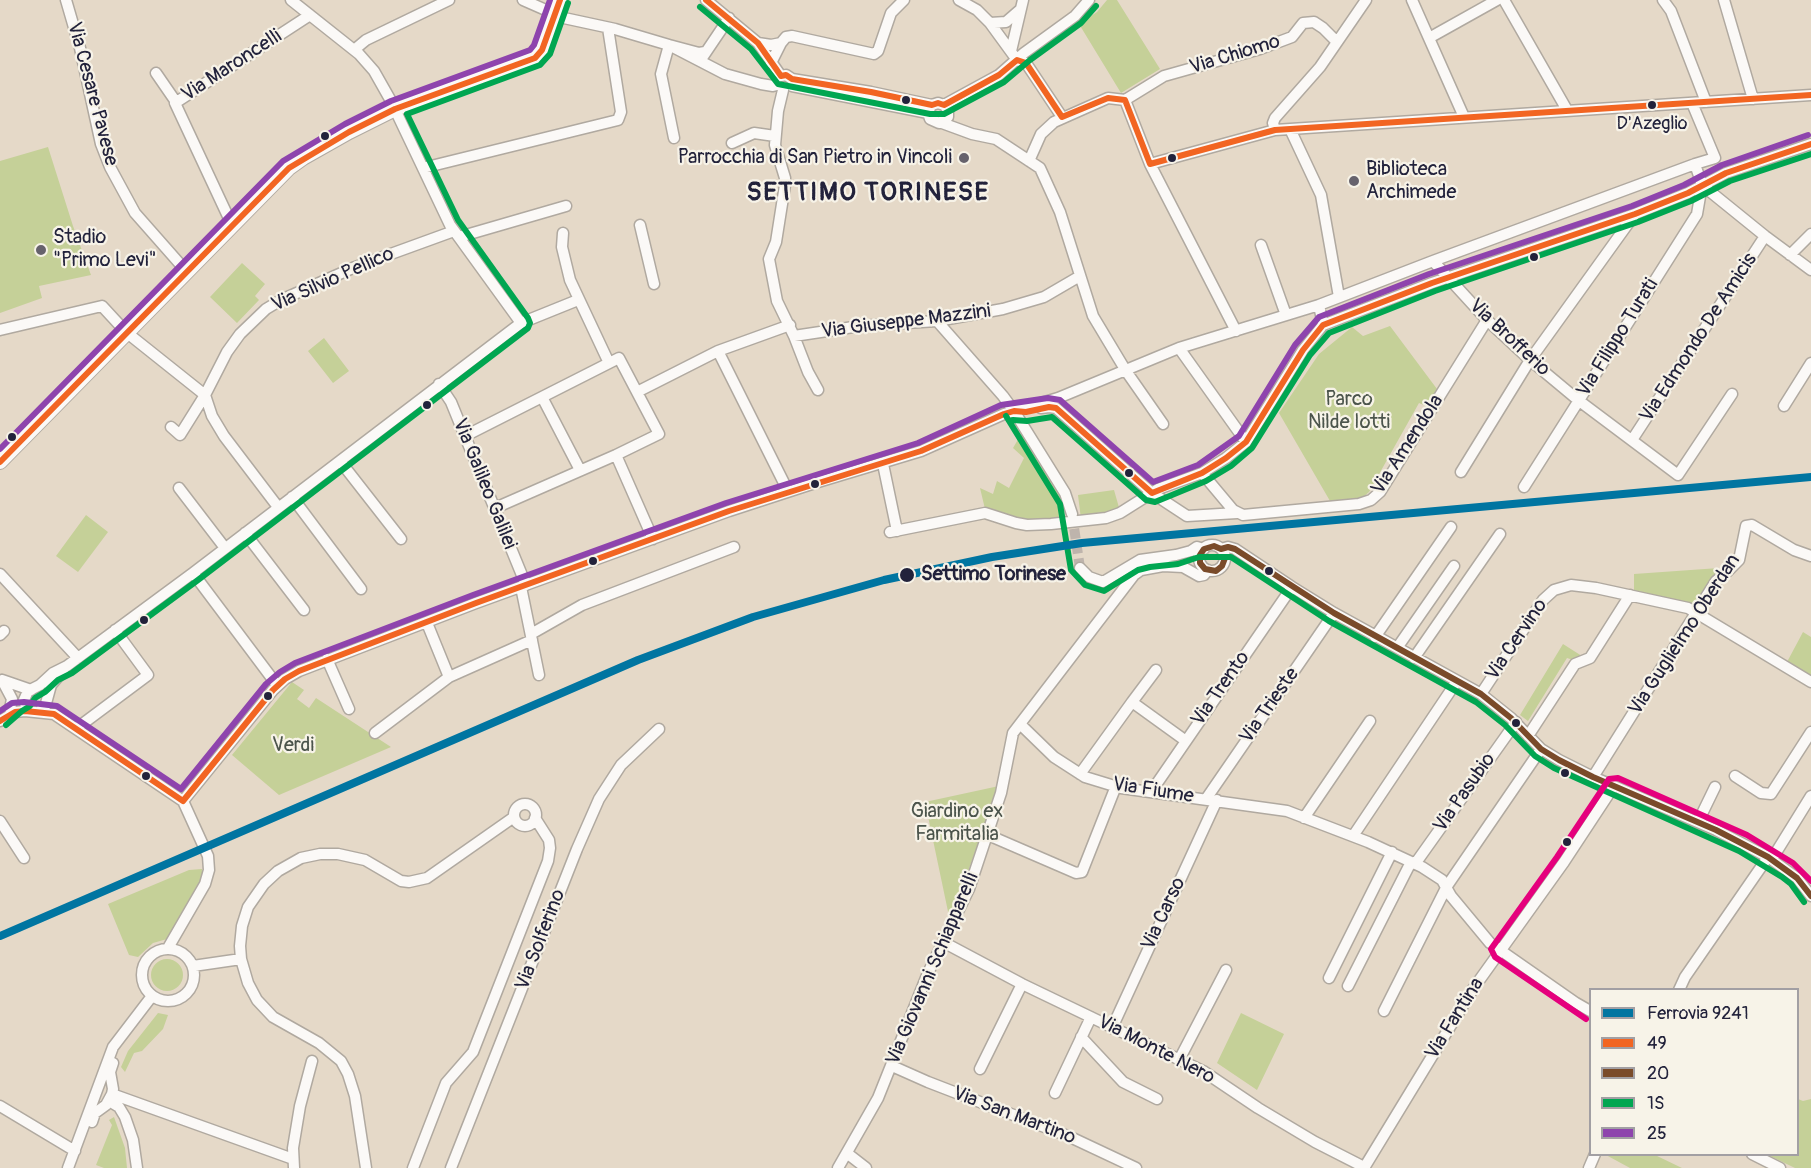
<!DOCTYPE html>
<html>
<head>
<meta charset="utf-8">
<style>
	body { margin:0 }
	#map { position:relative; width:1811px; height:1168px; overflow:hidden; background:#e5d9c8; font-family:Pangolin,sans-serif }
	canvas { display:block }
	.legend { position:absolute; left:1589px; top:988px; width:210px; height:168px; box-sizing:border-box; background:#f7f3e8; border:2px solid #a29fa3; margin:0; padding:8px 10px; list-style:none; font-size:18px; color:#22223b }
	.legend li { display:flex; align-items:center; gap:12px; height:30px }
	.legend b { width:30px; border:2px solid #a29fa3 }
</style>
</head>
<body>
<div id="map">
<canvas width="1811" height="1168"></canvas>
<ul class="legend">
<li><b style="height:8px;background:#0075a1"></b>Ferrovia 9241</li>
<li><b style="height:8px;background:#f26522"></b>49</li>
<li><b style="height:8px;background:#7a4b2a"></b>20</li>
<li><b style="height:8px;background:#00a651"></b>1S</li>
<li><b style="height:8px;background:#8e44ad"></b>25</li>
</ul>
</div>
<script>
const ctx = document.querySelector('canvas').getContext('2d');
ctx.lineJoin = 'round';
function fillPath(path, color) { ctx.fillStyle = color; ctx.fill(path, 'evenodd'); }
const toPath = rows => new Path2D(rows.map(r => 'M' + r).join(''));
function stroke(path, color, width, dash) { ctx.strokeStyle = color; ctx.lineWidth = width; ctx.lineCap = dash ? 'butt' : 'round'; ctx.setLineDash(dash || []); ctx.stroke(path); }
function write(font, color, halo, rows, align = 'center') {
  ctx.font = font + ' Pangolin,sans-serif'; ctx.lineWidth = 4.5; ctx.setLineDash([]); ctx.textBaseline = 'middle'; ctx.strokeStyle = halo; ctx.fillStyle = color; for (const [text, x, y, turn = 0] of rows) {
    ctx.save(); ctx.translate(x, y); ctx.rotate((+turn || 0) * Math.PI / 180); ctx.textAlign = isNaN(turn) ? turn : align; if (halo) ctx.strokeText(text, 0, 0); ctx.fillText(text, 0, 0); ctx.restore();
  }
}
const green = toPath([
	[1107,0,1117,0,1160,69,1121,93,1079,24,1097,12],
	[48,147,73,226,91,275,39,286,42,298,0,313,0,161],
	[242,263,265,284,255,296,259,300,237,323,210,297],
	[1390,326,1437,389,1426,406,1419,403,1369,492,1362,498,1330,501,1279,413,1319,354,1352,327,1363,336],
	[324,338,349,371,333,383,308,351],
	[1023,431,1060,495,1064,517,1018,521,985,509,980,488,993,494,997,481,1009,488,1024,458,1013,448],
	[1114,490,1120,511,1081,519,1078,495],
	[86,515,108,532,78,572,56,556],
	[1719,568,1695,605,1634,593,1634,574],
	[1803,632,1811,637,1811,676,1787,662],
	[1563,644,1585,658,1573,660,1567,658,1528,721,1520,715],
	[292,682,304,690,297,699,309,708,316,698,391,747,279,795,232,755],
	[999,786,950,921,925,802],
	[202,869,202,879,167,939,153,943,138,957,129,955,108,904,189,870],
	'151 975a16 16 0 1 1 32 0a16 16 0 1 1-32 0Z',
	[158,1013,168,1015,163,1029,142,1051,134,1053,125,1072,121,1067,128,1051],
	[1241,1013,1284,1034,1257,1090,1217,1063],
	[1798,1099,1803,1101,1811,1099,1811,1168,1795,1168,1768,1155,1798,1154],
	[114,1117,125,1148,127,1168,104,1168,96,1165,112,1125,109,1120],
	[1606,1155,1655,1155,1682,1168,1630,1168]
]);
const minorTunnel = toPath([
	[1072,514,1080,568]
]);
const minor = toPath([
	[66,0,80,48,101,144,110,167,135,213,187,272],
	[291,0,359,54,374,71,391,101,450,225,521,323],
	[523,0,564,18,615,29,669,45,725,74,761,84,773,86,777,85],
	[706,0,758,43,781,76],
	[959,0,977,10,990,23,1017,60],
	[1412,0,1464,117],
	[1504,0,1567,110],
	[1663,0,1671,11,1706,102],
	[1724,0,1753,99],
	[990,23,1006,22,1021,9],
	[1429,38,1497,0],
	[758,43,771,45,781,43,771,63],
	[781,43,786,37,792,36,874,54,878,51,891,13,904,0],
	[354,50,366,40,449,0],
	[1011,51,1023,0],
	[702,58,729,18],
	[1017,60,1026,63,1062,117],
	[156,73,176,102],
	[781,76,786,75,792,79,871,92,932,105,938,103,944,105],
	[792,86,928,113],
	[783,90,778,111,775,145,785,178,785,185,776,242,769,259,777,301,794,336,860,326,937,321,1003,309,1044,297,1080,276],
	[1125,100,1164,76,1260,49,1292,37,1303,23,1314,22,1323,28,1337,42],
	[944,105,999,75,1024,53,1075,16,1089,0],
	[930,108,928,113,930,119,939,123,948,117,948,110,944,105],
	[942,123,972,134,996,139,1040,168,1060,212,1093,316,1126,371,1163,424],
	[1290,129,1321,195,1339,297],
	[1275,130,1273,123,1275,118,1320,67,1366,0],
	[674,138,661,74,669,45,699,53,705,52],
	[732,143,754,133,775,136],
	[1029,161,1041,134,1054,122,1108,98,1125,100,1150,164,1236,331],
	[1150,164,1275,130,1811,95],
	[423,168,618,120,621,112,608,28],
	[1702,185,1765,236,1811,270],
	[232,225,175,103,310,15],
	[640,225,654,284],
	[563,233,562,247,570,280,609,363],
	[459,237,566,206],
	[1261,245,1286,315],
	[1790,255,1811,234],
	[1433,261,1487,320,1530,360,1578,400,1678,475,1732,394],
	[937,321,1003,396,1014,411,1065,493,1072,514],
	[1323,325,1319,305,1433,261,1695,164],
	[0,330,102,306,126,332,205,395,212,416,224,436,278,507],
	[794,336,808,372,818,390],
	[1179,348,1246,442],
	[718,351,788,491],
	[439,384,451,402,526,585],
	[637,392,718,351,790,325],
	[542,397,580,470],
	[1784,406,1811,363],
	[1041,408,1049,407,1056,408,1152,493,1187,516,1237,513],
	[171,427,180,435,205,395,227,352,240,334,266,309,281,300,355,267,454,231],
	[465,436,619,358,659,434,616,455,495,508],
	[1632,440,1765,236],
	[616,455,653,539],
	[340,461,401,539],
	[883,464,897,531],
	[1461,472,1530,360,1635,214],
	[1202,473,1233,510,1243,515,1359,504,1371,500,1380,492,1487,320],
	[1524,487,1697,214,1702,185,1695,164,1715,158,1692,103],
	[179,488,225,548],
	[292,497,361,589],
	[890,532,985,513,1016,523,1027,525,1051,524,1106,518,1120,513,1158,489,1202,473,1226,458,1246,442,1303,350,1323,325,1432,283,1635,214,1688,193,1726,173,1811,144],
	[245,533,304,610],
	'1199 558a13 13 0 1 1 26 0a13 13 0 1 1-26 0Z',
	[1221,549,1228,547,1235,549,1292,587,1334,613,1481,694,1511,718,1541,749,1559,760,1593,777,1716,830,1768,857,1797,878,1811,896],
	[1080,568,1089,577,1103,582,1140,560,1176,555,1191,551,1197,547,1204,549],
	[193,573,277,685],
	[0,574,78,658],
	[521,587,539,675],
	[531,634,582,605,734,547],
	[0,635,4,631],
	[1375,637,1451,527],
	[1397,648,1454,566],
	[1414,658,1500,534],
	[327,659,349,709],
	[1156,670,1132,702,1186,741],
	[449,677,532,640],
	[2,680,12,699,10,709],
	[2,680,31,690],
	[1481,694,1543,600,1554,590,1571,585,1596,588,1688,608,1811,682],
	[30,711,26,707,24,700,28,691,40,685,53,673,67,666,193,573,521,323,578,300],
	[40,711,45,707,51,685,63,671],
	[0,721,15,712,25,711,54,714,183,801],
	[1020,724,1054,757,1085,777,1121,788,1287,811,1368,842,1422,867,1442,880,1451,896,1490,943,1576,1003,1590,1011],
	[77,728,148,675,115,630],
	[375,733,449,677,427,623],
	[1528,736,1575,664,1590,658,1630,595],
	[1080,774,1132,702],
	[1735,776,1761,793,1771,794,1811,732],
	[1593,777,1716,581,1728,571,1739,560,1746,526,1752,525,1794,550,1811,556],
	[1151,792,1292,587],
	[1206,799,1334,613],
	[183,801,273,690,285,679,299,671,476,603,729,511,818,482,921,451,1004,414,1058,398,1179,348,1319,305],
	'514 815a11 11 0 1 1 22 0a11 11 0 1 1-22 0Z',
	[1304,818,1370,721],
	[0,821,24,858],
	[1698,822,1715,787],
	[988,835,1076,873,1082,872,1116,786],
	[1353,836,1457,681],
	[1772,859,1811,796],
	[1415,864,1516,722],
	[943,942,1022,984,1203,1071,1258,1108,1315,1142,1364,1167],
	[168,948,205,884,209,870,208,856,183,801],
	'142 975a26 26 0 1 1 52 0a26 26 0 1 1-52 0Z',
	[193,966,241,959],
	[1329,978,1392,852],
	[1348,986,1411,862],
	[1679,990,1685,977,1768,857],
	[1384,1011,1447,886,1541,749],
	[1112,1028,1217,800],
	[1081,1037,1123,1082,1157,1099],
	[1179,1060,1226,970],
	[892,1066,928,1082,1068,1136,1136,1168],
	[980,1069,1022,984],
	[1055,1093,1091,1017],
	[112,1094,293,1159],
	[109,1101,119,1107,125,1117,133,1140,137,1168],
	[0,1106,75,1151],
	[92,1122,95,1113,106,1105,112,1094,113,1089,110,1072,113,1063],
	[848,1154,866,1168],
	[1752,1154,1780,1168],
	[68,1168,113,1047,152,996],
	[294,1168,293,1148,300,1106,312,1061],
	[366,1168,355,1096,348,1074,341,1061,319,1043,273,1017,257,1000,248,983,241,959,240,946,242,926,248,907,264,884,278,871,301,858,320,854,338,854,365,860,401,881,409,882,427,878,514,817],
	[413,1168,446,1083,473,1052,548,861,550,848,549,840,535,818],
	[451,1168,577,849,599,799,621,765,659,729],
	[838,1168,878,1098,928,973,969,889,1001,793,1013,733,1134,575,1141,570,1163,566,1183,567,1199,576,1204,575,1208,570],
	[1364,1168,1473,989,1564,862,1614,786],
	[1589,1168,1595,1154]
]);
const major = toPath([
	[0,462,289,168,303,158,349,132,395,109,535,58,542,50,560,0]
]);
const bus1 = toPath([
	[706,0,758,43,781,76,786,75,792,79,871,92,932,105,938,103,944,105,999,75,1017,60,1026,63,1062,117,1108,98,1125,100,1150,164,1275,130,1811,95],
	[0,462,289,168,349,132,395,109,535,58,542,50,560,0],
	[0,721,15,712,25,711,54,714,183,801,273,690,285,679,299,671,476,603,729,511,921,451,1004,414,1014,411,1026,412,1049,407,1056,408,1152,493,1202,473,1226,458,1246,442,1303,350,1323,325,1432,283,1635,214,1688,193,1726,173,1811,144]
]);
const bus2 = toPath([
	[1221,549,1228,547,1235,549,1334,613,1481,694,1511,718,1541,749,1559,760,1593,777,1716,830,1768,857,1797,878,1811,896],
	[1221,549,1214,546,1204,549,1200,555,1200,563,1205,569,1216,571,1222,566,1225,558]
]);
const bus3 = toPath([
	[700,7,751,49,778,84,930,114,944,114,1004,82,1030,60,1081,23,1096,6],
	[1006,416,1060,504,1071,570,1085,585,1104,591,1138,570,1150,567,1178,564,1199,557,1231,557,1329,621,1476,702,1505,725,1535,756,1554,768,1739,851,1782,877,1791,884,1804,902],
	[1013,420,1027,421,1052,417,1146,500,1155,502,1206,481,1231,466,1252,448,1310,355,1329,333,1435,291,1638,222,1691,201,1730,181,1811,154],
	[6,725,22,711,30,706,35,698,45,692,58,680,72,673,198,580,528,328,530,323,528,318,458,220,407,114,540,65,550,54,568,3]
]);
const bus4 = toPath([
	[0,449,283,161,345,124,391,101,530,50,534,45,550,0],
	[0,711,12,703,24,702,57,706,181,789,266,684,280,672,295,663,473,595,726,503,918,443,1001,405,1048,398,1060,400,1153,482,1198,465,1239,436,1295,345,1319,317,1429,274,1632,206,1684,185,1722,165,1808,135]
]);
const bus5 = toPath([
	[1586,1019,1495,957,1491,949,1557,857,1609,779,1618,778,1747,835,1793,863,1811,881]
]);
const rail1 = toPath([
	[0,936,638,660,753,617,884,580,992,557,1082,543,1811,477]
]);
const markers = [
	[906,100,5,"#22223b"],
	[1652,105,5,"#22223b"],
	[325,136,5,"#22223b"],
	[964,158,6,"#66626c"],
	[1172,158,5,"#22223b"],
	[1354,181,6,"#66626c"],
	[41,250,6,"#66626c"],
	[1534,257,5,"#22223b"],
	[427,405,5,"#22223b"],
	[12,437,5,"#22223b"],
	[1129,473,5,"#22223b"],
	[815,484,5,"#22223b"],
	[593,561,5,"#22223b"],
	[1269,571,5,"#22223b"],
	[907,575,8,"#22223b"],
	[144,620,5,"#22223b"],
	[268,696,5,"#22223b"],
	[1516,723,5,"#22223b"],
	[1565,773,5,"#22223b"],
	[146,776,5,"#22223b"],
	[1567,842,5,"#22223b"]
];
const busNames = [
	["D'Azeglio",1652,124]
];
const streetNames = [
	["Via Chiomo",1235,55,-17],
	["Via Maroncelli",232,66,-33],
	["Via Cesare Pavese",92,94,75],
	["Via Silvio Pellico",333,280,-24],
	["Via Giuseppe Mazzini",906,322,-7],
	["Via Brofferio",1509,338,43],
	["Via Filippo Turati",1618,338,-58],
	["Via Edmondo De Amicis",1699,338,-57],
	["Via Amendola",1408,445,-57],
	["Via Galileo Galilei",484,484,68],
	["Via Guglielmo Oberdan",1685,635,-57],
	["Via Cervino",1517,640,-56],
	["Via Trento",1221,689,-55],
	["Via Trieste",1270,706,-55],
	["Via Fiume",1153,791,9],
	["Via Pasubio",1465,793,-55],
	["Via Carso",1164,914,-65],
	["Via Solferino",541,940,-69],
	["Via Giovanni Schiapparelli",933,969,-67],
	["Via Fantina",1455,1019,-58],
	["Via Monte Nero",1156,1050,27],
	["Via San Martino",1014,1116,21]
];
const poiNames = [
	["Parrocchia di San Pietro in Vincoli",952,158,"right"],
	["Biblioteca",1366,170],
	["Archimede",1366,193],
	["Stadio",53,238],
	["\"Primo Levi\"",53,261]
];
const parkNames = [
	["Parco",1349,400],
	["Nilde Iotti",1349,423],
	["Verdi",293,746],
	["Giardino ex",957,812],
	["Farmitalia",957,835]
];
const stopNames = [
	["Settimo Torinese",921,575]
];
const districtNames = [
	["SETTIMO TORINESE",868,193]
];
fillPath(green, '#c5d098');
stroke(minorTunnel, '#beb4ac', 10, [10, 5]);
stroke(minor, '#b0a9a0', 13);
stroke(major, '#b0a9a0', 16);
stroke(minor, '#fbf9f7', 10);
stroke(major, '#fbf9f7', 14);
stroke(bus1, '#f26522', 6);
stroke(bus2, '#7a4b2a', 6);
stroke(bus3, '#00a651', 6);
stroke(bus4, '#8e44ad', 6);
stroke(bus5, '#e5007d', 6);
stroke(rail1, '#0075a1', 8);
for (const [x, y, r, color] of markers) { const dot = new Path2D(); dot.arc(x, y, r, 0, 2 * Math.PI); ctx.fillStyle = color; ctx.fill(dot); stroke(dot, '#f7f3e8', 2); }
write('18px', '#22223b', '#f7f3e8', busNames);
write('20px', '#22223b', '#f7f3e8', streetNames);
write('20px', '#22223b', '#f7f3e8', poiNames, 'left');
write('20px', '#4b544b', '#f7f3e8', parkNames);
write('bold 20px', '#22223b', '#f7f3e8', stopNames, 'left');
ctx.letterSpacing = '1.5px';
write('bold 26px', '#22223b', '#f7f3e8', districtNames);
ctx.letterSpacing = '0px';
</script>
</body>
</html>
